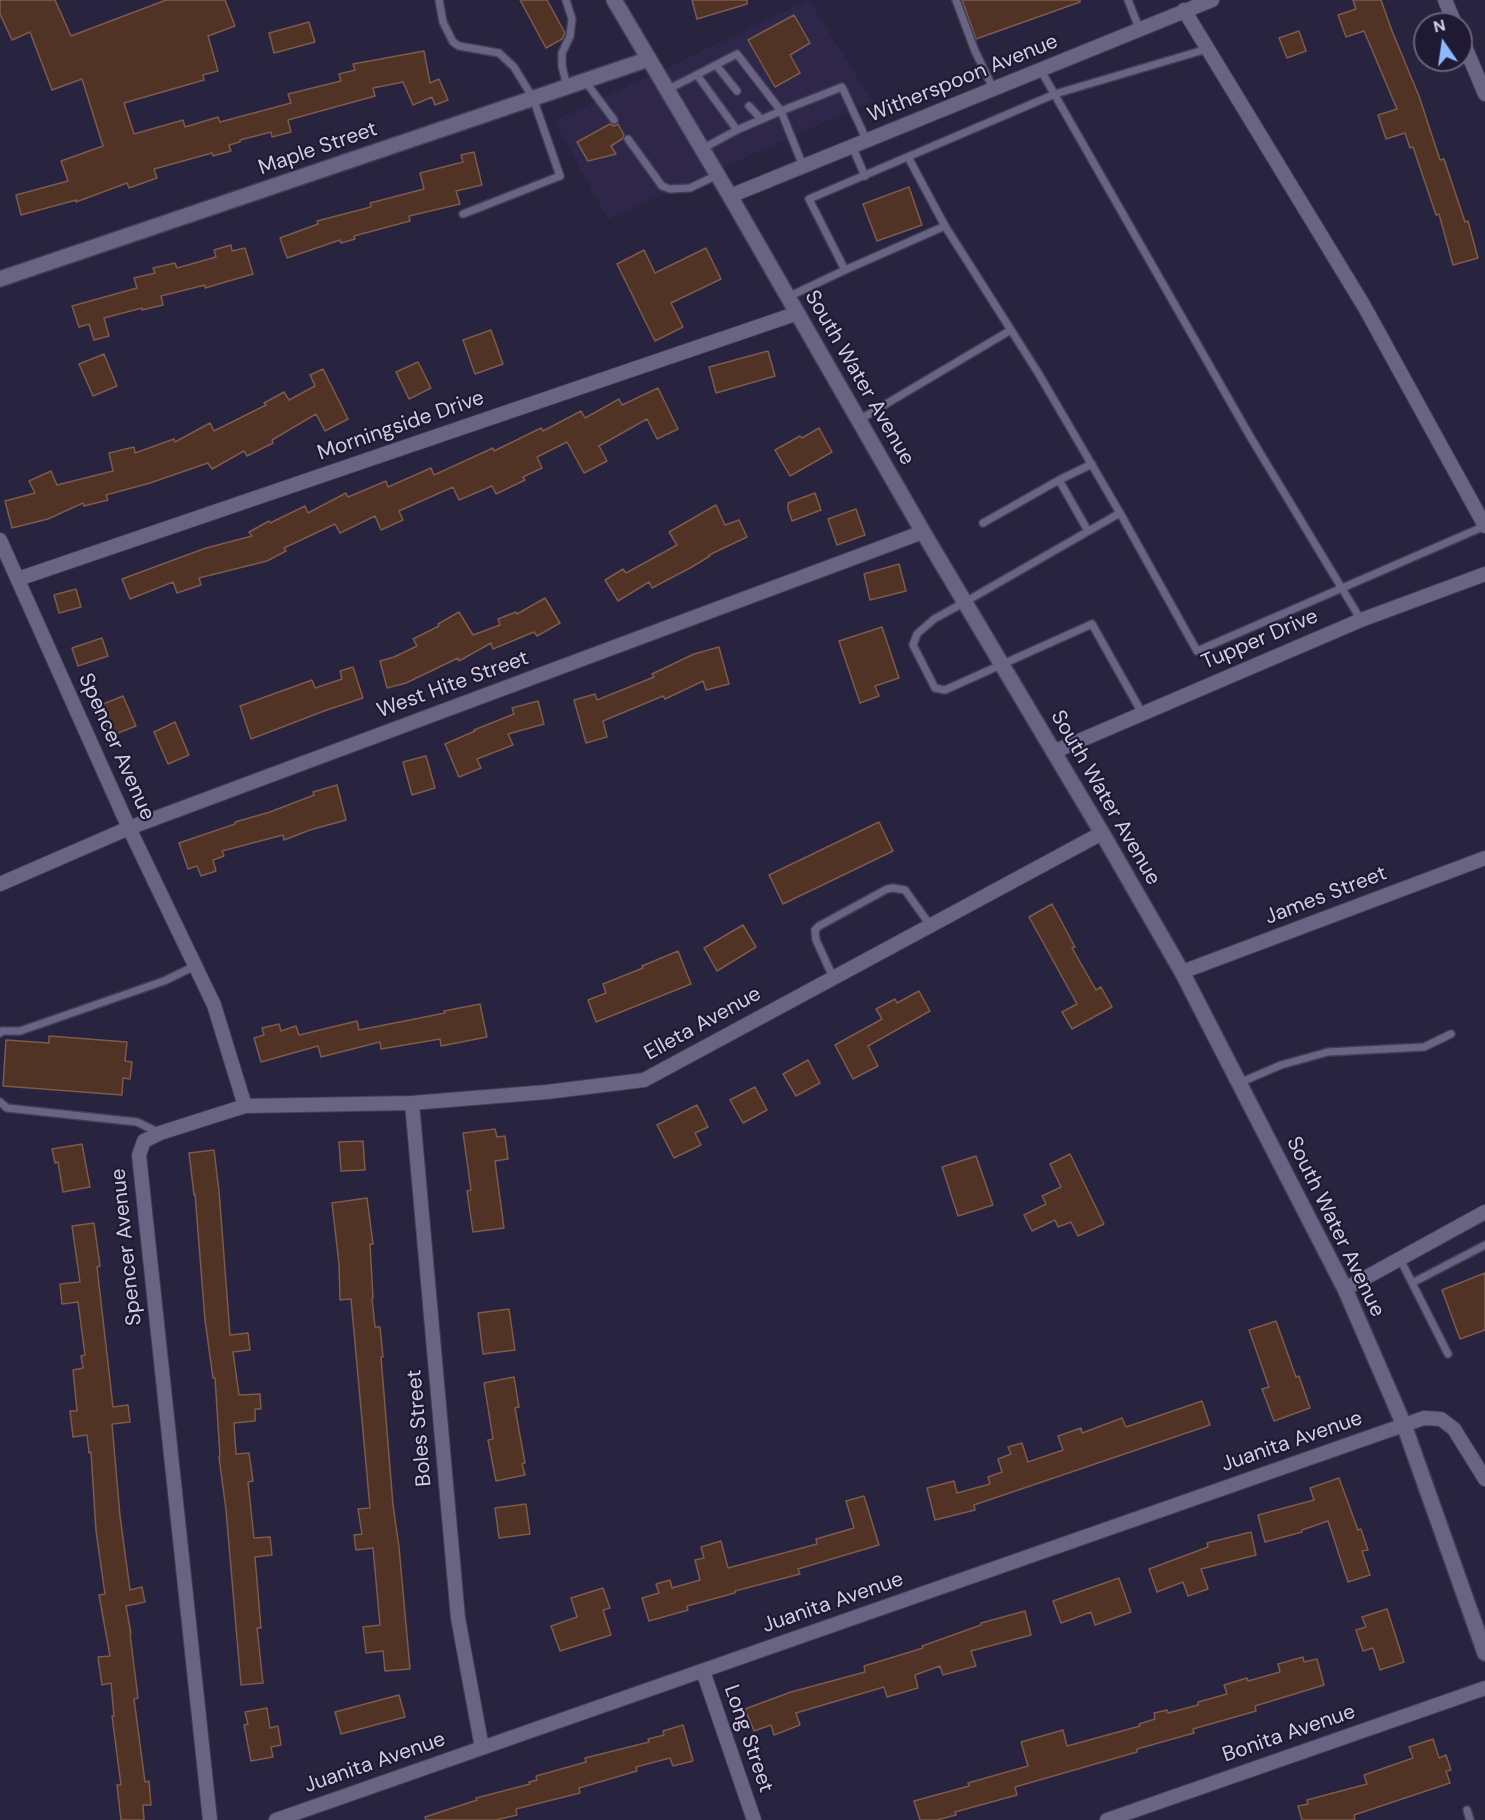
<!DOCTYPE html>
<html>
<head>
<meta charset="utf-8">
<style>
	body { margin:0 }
	#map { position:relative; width:1485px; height:1820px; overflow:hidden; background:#28233e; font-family:"DM Sans",sans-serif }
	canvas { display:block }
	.north { position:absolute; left:1413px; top:12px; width:60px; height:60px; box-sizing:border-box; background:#1f1934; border:2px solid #666279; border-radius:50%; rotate:347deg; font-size:16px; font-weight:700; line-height:24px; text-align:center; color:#d1cfe1 }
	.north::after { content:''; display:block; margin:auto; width:21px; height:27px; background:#8bb9fc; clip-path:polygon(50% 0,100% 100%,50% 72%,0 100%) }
</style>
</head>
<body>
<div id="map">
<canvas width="1485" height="1820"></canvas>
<div class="north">N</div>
</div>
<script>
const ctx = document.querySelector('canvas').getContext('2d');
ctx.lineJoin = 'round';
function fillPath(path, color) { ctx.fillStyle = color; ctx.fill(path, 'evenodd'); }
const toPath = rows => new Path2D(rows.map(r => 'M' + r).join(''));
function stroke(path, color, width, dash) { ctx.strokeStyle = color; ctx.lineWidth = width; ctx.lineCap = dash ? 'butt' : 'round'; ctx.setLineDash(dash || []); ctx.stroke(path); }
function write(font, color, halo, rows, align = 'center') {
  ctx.font = font + ' "DM Sans",sans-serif'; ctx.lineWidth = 4.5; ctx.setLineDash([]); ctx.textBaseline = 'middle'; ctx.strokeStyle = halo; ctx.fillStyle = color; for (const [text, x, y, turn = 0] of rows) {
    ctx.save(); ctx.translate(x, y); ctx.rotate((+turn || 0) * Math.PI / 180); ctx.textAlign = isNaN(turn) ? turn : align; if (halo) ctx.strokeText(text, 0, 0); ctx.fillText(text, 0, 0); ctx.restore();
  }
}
const built = toPath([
	[809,0,872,101,608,219,554,121]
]);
const building = toPath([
	[0,0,55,0,71,36,166,0,225,0,235,26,208,36,218,71,203,75,204,80,124,103,134,134,183,120,185,127,218,117,220,122,291,103,288,94,341,81,339,74,355,70,353,64,424,51,430,83,439,79,448,100,435,105,432,97,413,105,403,82,373,88,375,96,288,120,291,132,272,137,271,132,240,140,240,142,229,145,231,151,213,156,212,153,154,169,157,178,129,188,127,183,76,202,76,200,21,215,16,195,68,181,61,161,103,146,82,79,52,90,30,32,12,40,0,14,0,0],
	[520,0,547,0,565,33,562,39,546,48,520,0],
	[692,0,747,0,747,4,697,19,692,0],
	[962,0,1080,0,1080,2,976,39,962,0],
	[1353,0,1381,0,1392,31,1419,96,1440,160,1444,159,1465,222,1468,221,1478,258,1453,265,1439,214,1436,215,1413,147,1410,148,1405,133,1386,139,1378,115,1397,109,1364,31,1346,37,1338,15,1356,9,1353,0],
	[794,15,810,43,790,55,800,73,775,87,748,40,794,15],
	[309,22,315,42,274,53,269,33,309,22],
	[1299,31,1306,51,1287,58,1279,38,1299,31],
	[610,124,614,126,618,124,624,135,622,139,611,146,616,154,588,161,577,142,610,124],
	[474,152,482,185,456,191,460,204,409,216,410,221,354,236,355,239,341,243,340,240,287,258,280,238,318,224,317,221,371,207,370,203,424,189,420,173,463,162,461,155,474,152],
	[909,187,922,225,877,241,863,204,909,187],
	[231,245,232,251,245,248,253,274,205,288,205,285,161,296,163,305,142,310,142,308,104,318,109,336,94,340,89,324,79,327,72,306,137,288,134,278,155,273,153,268,175,263,177,268,216,257,214,250,231,245],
	[706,248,721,279,671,303,683,327,655,341,617,264,644,250,655,273,706,248],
	[491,330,503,364,475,374,463,340,491,330],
	[768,351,775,376,716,393,709,367,768,351],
	[104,354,117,386,93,396,79,364,104,354],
	[418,362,431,388,409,399,396,372,418,362],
	[323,369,348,419,325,431,316,414,272,440,273,443,247,456,244,451,212,469,208,463,150,483,106,495,108,500,84,506,83,503,48,519,12,528,5,501,35,493,29,481,51,471,57,485,113,471,109,453,134,447,135,453,174,439,175,442,210,423,214,431,266,405,264,403,284,392,289,400,315,386,310,375,323,369],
	[658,388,678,429,657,439,647,419,599,446,607,461,584,473,567,442,537,457,542,468,523,477,525,480,496,494,492,486,459,500,453,487,399,511,403,520,381,530,375,516,340,533,335,524,284,548,286,551,267,561,199,578,201,585,177,593,173,582,130,599,122,579,206,548,252,536,249,532,269,521,270,523,305,506,308,513,346,493,348,497,386,481,388,487,431,468,434,475,493,448,494,451,541,428,543,431,581,411,585,418,619,399,622,405,658,388],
	[819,428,832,452,790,476,775,450,800,436,802,438,819,428],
	[815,493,821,510,792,521,788,509,788,503,815,493],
	[716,505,725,525,739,520,747,537,709,555,710,556,690,568,652,588,649,582,618,601,605,580,623,569,626,573,677,545,669,532,716,505],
	[856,509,865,535,837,545,828,519,856,509],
	[899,564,906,591,870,600,864,574,899,564],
	[76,589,81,607,59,613,54,595,76,589],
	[545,598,560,623,537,636,534,632,493,649,491,643,459,661,458,658,406,683,387,688,380,661,394,657,417,646,413,639,439,626,438,624,459,612,473,635,500,625,498,619,516,612,517,614,545,598],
	[882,627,899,678,875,686,879,696,860,703,839,641,882,627],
	[102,638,108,656,78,666,72,648,102,638],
	[719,647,729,684,706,690,703,681,665,699,663,696,603,721,607,737,586,743,574,700,595,694,597,700,654,677,652,674,694,654,719,647],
	[353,667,363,698,324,711,251,739,240,706,312,680,315,688,342,679,340,671,353,667],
	[123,696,136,726,108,737,96,707,123,696],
	[538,701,544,724,508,734,513,745,477,759,481,768,459,777,445,744,475,731,474,730,514,714,512,708,538,701],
	[175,722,189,755,168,764,154,732,175,722],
	[426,756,435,788,412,795,403,762,426,756],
	[337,785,346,820,310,830,284,840,283,835,222,851,224,856,213,860,216,871,201,876,197,866,188,869,179,843,235,824,235,822,270,812,314,795,313,792,337,785],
	[879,822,893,851,783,904,769,875,879,822],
	[1052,904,1075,947,1072,948,1096,990,1101,987,1112,1007,1072,1029,1062,1012,1077,1004,1029,917,1052,904],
	[743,925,756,947,717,971,704,948,743,925],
	[678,951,691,984,596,1022,588,1000,606,993,603,984,643,968,642,966,678,951],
	[919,991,930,1011,868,1046,878,1066,853,1079,835,1045,882,1019,876,1009,895,999,897,1003,919,991],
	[480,1004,487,1037,441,1046,440,1039,381,1049,380,1042,321,1057,318,1046,261,1062,254,1038,264,1035,262,1028,279,1024,281,1031,296,1026,299,1035,357,1021,359,1030,445,1013,444,1011,480,1004],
	[49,1036,127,1042,125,1061,132,1062,130,1079,123,1078,122,1095,3,1086,6,1040,49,1043,49,1036],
	[808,1060,820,1083,796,1096,783,1074,808,1060],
	[755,1087,767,1110,743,1123,730,1100,755,1087],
	[697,1105,708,1127,695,1133,701,1145,674,1158,657,1125,697,1105],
	[495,1129,497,1137,505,1136,508,1159,495,1161,504,1228,473,1232,467,1191,471,1190,463,1133,495,1129],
	[363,1141,365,1170,341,1171,339,1142,363,1141],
	[82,1144,90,1187,63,1192,58,1162,55,1163,52,1149,82,1144],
	[214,1150,219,1191,230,1335,248,1333,250,1350,233,1352,239,1395,260,1394,261,1409,255,1409,255,1421,234,1423,236,1454,249,1453,253,1481,248,1482,254,1538,270,1537,272,1555,255,1557,261,1628,257,1628,263,1683,241,1685,226,1510,219,1457,220,1456,215,1378,213,1378,205,1320,195,1194,194,1195,189,1153,214,1150],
	[1070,1154,1104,1224,1078,1236,1071,1222,1058,1227,1055,1220,1032,1231,1024,1215,1046,1204,1042,1196,1061,1187,1050,1164,1070,1154],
	[976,1156,993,1205,958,1216,942,1167,976,1156],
	[367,1198,373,1244,370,1244,373,1298,372,1298,375,1327,380,1327,383,1357,381,1357,393,1505,399,1547,410,1669,385,1671,383,1651,366,1653,363,1627,380,1625,373,1548,356,1550,354,1535,362,1534,358,1509,370,1508,351,1299,340,1300,339,1264,332,1203,367,1198],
	[94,1223,100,1266,97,1267,113,1407,128,1405,130,1422,112,1424,120,1516,130,1590,142,1587,145,1602,126,1606,131,1634,130,1634,138,1698,134,1699,145,1782,149,1781,151,1805,143,1805,144,1820,121,1820,117,1785,121,1785,112,1716,114,1716,111,1683,102,1685,98,1657,110,1656,99,1595,105,1594,96,1531,91,1452,89,1453,87,1435,73,1437,70,1411,77,1411,73,1370,83,1368,81,1356,85,1355,78,1302,62,1304,60,1284,80,1282,72,1226,94,1223],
	[1485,1273,1485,1330,1460,1339,1442,1290,1485,1273],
	[509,1309,515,1350,483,1354,478,1313,509,1309],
	[1276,1321,1296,1377,1299,1376,1310,1408,1274,1421,1262,1389,1269,1387,1249,1330,1276,1321],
	[514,1377,519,1407,515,1408,525,1463,522,1464,525,1475,496,1481,488,1440,493,1439,484,1383,514,1377],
	[1202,1401,1210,1425,974,1505,975,1510,935,1520,927,1488,954,1481,957,1493,990,1484,988,1477,1002,1472,998,1459,1011,1454,1008,1447,1022,1443,1028,1462,1063,1450,1058,1436,1081,1428,1082,1433,1122,1418,1126,1427,1202,1401],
	[1339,1478,1358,1530,1361,1529,1368,1550,1362,1551,1370,1575,1348,1582,1328,1521,1302,1530,1302,1532,1265,1542,1258,1515,1314,1500,1310,1488,1339,1478],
	[864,1496,879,1545,798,1569,800,1574,735,1591,735,1593,687,1606,688,1610,649,1621,642,1598,659,1593,656,1584,670,1580,672,1588,700,1580,695,1560,704,1558,701,1547,721,1541,728,1568,817,1544,816,1539,854,1528,846,1501,864,1496],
	[526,1504,530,1534,499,1538,495,1508,526,1504],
	[1251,1532,1256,1555,1201,1569,1208,1589,1188,1596,1183,1582,1157,1592,1149,1569,1208,1547,1207,1543,1251,1532],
	[1119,1578,1131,1612,1095,1625,1091,1612,1061,1623,1053,1601,1119,1578],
	[603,1588,610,1608,603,1610,611,1635,560,1651,551,1626,577,1617,571,1598,603,1588],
	[1387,1609,1404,1662,1380,1670,1373,1648,1363,1651,1356,1630,1366,1627,1362,1617,1387,1609],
	[1025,1611,1031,1635,971,1651,976,1666,943,1675,940,1666,915,1675,918,1688,887,1697,884,1687,796,1713,800,1725,774,1735,771,1725,754,1731,745,1709,791,1692,865,1672,864,1666,923,1648,922,1646,981,1625,981,1623,1025,1611],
	[1303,1657,1304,1662,1317,1659,1324,1685,1255,1706,1256,1711,1193,1729,1194,1733,1137,1749,1137,1752,1015,1787,1017,1795,955,1812,956,1815,937,1820,920,1820,914,1801,969,1786,968,1783,1028,1766,1021,1742,1063,1730,1067,1746,1140,1726,1139,1724,1155,1719,1154,1713,1167,1710,1168,1713,1198,1705,1198,1702,1227,1694,1224,1685,1247,1678,1248,1681,1280,1672,1278,1664,1303,1657],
	[399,1695,405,1717,341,1734,335,1712,399,1695],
	[267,1708,270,1728,278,1726,281,1745,271,1747,273,1757,251,1761,244,1725,248,1724,245,1712,267,1708],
	[683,1725,693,1761,673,1766,670,1758,636,1767,637,1771,579,1788,580,1793,516,1809,517,1815,496,1820,426,1820,425,1817,477,1800,476,1798,530,1784,529,1782,537,1780,536,1776,586,1762,585,1758,649,1742,648,1739,664,1735,663,1731,683,1725],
	[1433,1739,1439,1758,1446,1755,1451,1770,1446,1771,1450,1783,1354,1815,1355,1820,1302,1820,1298,1806,1308,1804,1307,1800,1367,1784,1364,1775,1413,1758,1409,1747,1433,1739]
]);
const lane = toPath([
	[439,0,443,22,453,42,459,46,499,53,514,67,533,98,560,176,463,214],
	[566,0,572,19,570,36,562,53,562,66,567,87],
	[956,0,975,51,993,88],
	[1128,0,1139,28],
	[716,65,737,91],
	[1040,69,1251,438,1361,620],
	[697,75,737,130,781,111,803,166],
	[585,81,614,120],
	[667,90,737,54,781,111,842,87,867,141],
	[749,106,761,119],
	[628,139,662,186,670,189,690,188,717,175],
	[852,146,865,176],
	[702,149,737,130],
	[908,157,945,226,1011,330],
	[845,270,809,199,1055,94,1207,49],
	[788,297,845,270,945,226],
	[859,420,1011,330,1040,376,1120,513],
	[1059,480,1088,531],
	[983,523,1059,480,1092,464],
	[1142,713,1092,624,945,690,935,688,913,645,917,634,934,619,965,602,1120,513,1197,651,1485,526],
	[833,977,816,940,815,930,819,926,887,889,893,888,905,890,930,925],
	[0,1033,2,1031,20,1031,164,981,195,966],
	[1239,1083,1281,1065,1328,1052,1424,1047,1451,1034],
	[0,1102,7,1108,137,1122,160,1133],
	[1400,1259,1448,1354],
	[1412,1283,1485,1245],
	[1467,1810,1470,1820]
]);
const street = toPath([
	[1445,0,1455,24],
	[1184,10,1364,306,1485,526],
	[1461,37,1485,94],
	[730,196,1212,0],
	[0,540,129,828,214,1005,245,1106],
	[18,579,798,313],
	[1053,752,1361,620,1485,574],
	[0,884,129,828,923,532],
	[1182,972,1485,858],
	[412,1103,458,1618,482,1748],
	[1345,1289,1485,1212],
	[703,1671,754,1820],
	[210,1820,139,1155,144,1141,160,1133,245,1106,412,1103,547,1092,644,1080,1102,833],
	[276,1820,1424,1418,1441,1419,1454,1429,1485,1479],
	[1107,1820,1485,1688]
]);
const secondary = toPath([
	[614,0,730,196,923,532,1102,833,1182,972,1345,1289,1404,1425,1485,1653],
	[0,279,649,59]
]);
const streetNames = [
	["Witherspoon Avenue",963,79,-22],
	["Maple Street",318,149,-19],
	["South Water Avenue",859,378,60],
	["Morningside Drive",401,426,-19],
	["Tupper Drive",1260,640,-23],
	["West Hite Street",453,685,-20],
	["Spencer Avenue",116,747,66],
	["South Water Avenue",1105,798,60],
	["James Street",1326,896,-21],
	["Elleta Avenue",703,1024,-29],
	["South Water Avenue",1335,1227,64],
	["Spencer Avenue",127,1247,-96],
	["Boles Street",420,1428,-95],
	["Juanita Avenue",1292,1442,-19],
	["Juanita Avenue",833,1603,-19],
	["Bonita Avenue",1289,1734,-19],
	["Long Street",748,1739,71],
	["Juanita Avenue",375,1763,-19]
];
fillPath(built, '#2e2749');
fillPath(building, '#513325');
stroke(building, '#7d5b4c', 1.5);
stroke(lane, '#433e55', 10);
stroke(street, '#433e55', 16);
stroke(secondary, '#433e55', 18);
stroke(lane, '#696484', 7);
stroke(street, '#696484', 14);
stroke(secondary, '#696484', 15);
write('21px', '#d1cfe1', '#1f1934', streetNames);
</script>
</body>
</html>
